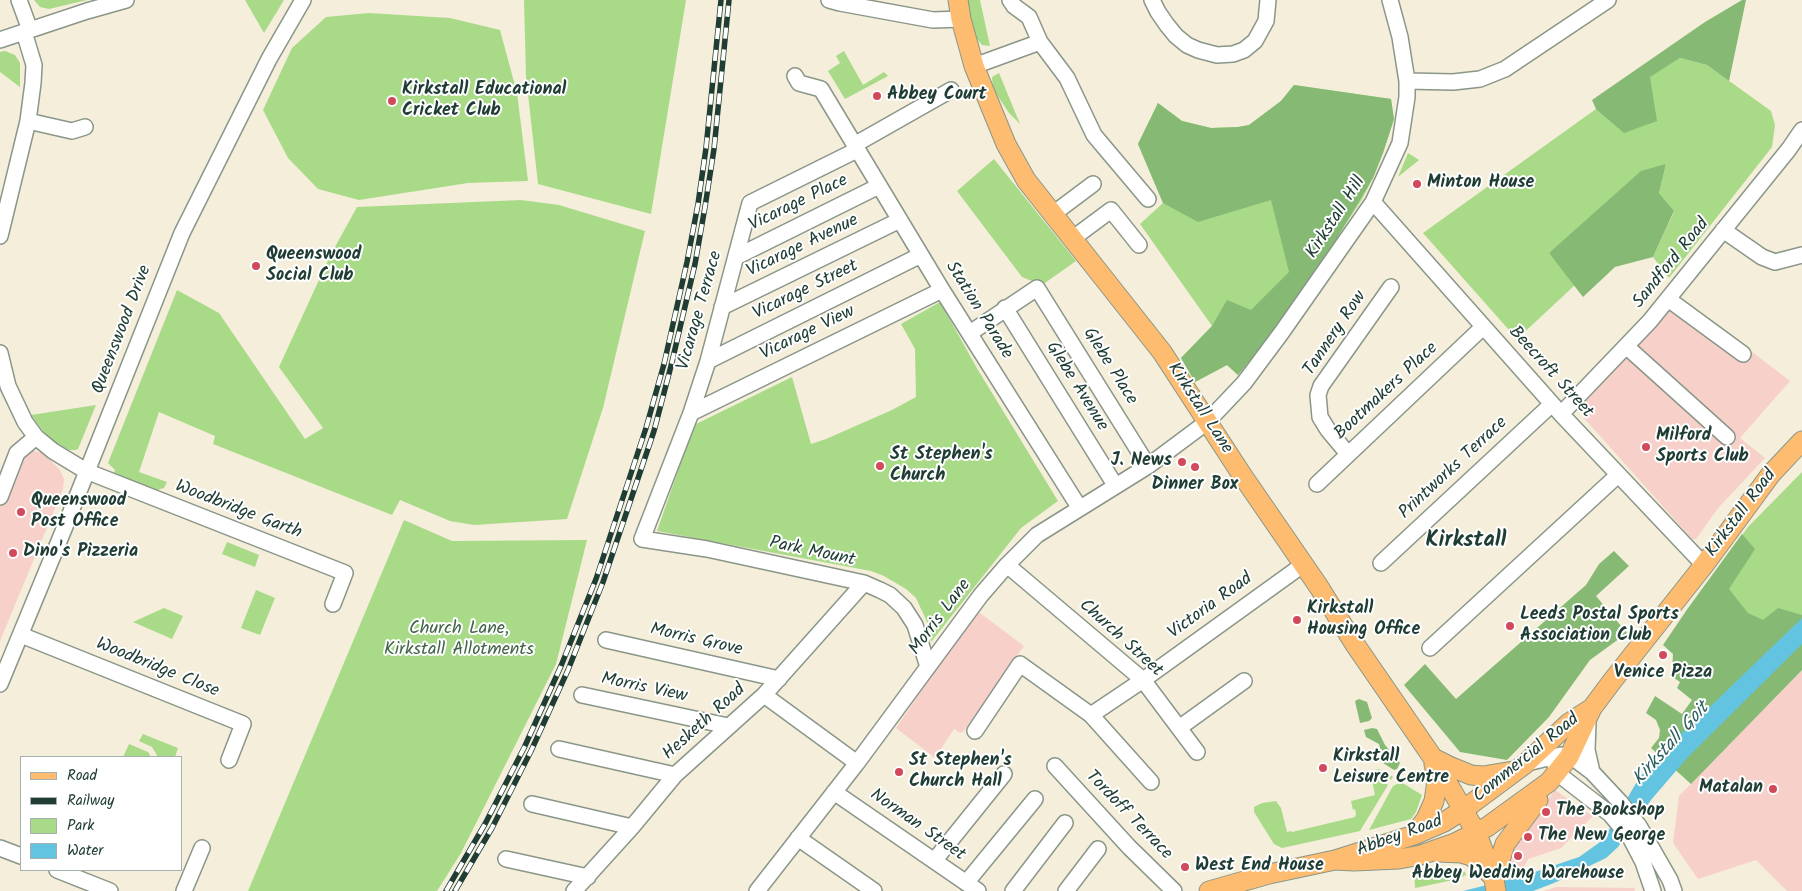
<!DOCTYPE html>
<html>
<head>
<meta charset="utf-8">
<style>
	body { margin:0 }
	#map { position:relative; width:1802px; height:891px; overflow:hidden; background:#f4eedb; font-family:Kalam,sans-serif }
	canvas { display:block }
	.legend { position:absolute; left:20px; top:756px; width:162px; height:115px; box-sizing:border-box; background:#fff; border:1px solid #a5b1ae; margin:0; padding:6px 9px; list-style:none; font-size:15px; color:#1f3d34 }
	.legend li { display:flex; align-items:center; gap:10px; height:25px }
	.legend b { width:25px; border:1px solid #a5b1ae }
</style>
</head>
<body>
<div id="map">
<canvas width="1802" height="891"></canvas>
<ul class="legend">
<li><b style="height:6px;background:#febc70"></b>Road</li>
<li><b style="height:6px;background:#1f3d34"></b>Railway</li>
<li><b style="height:14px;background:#a9da88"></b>Park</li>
<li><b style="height:14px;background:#63c4e1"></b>Water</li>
</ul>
</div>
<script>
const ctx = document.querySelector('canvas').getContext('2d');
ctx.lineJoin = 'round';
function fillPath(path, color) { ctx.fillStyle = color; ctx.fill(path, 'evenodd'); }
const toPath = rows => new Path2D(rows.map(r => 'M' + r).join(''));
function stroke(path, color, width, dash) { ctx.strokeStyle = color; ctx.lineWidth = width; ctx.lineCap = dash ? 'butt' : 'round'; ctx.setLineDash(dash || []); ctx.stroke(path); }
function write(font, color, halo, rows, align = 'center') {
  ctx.font = font + ' Kalam,sans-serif'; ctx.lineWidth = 4; ctx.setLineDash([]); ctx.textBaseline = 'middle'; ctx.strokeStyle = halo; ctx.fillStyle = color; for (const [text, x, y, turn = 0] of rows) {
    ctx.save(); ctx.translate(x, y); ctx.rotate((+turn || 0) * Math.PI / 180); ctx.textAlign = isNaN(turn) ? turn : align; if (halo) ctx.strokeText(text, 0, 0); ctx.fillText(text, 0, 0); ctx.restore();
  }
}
const built = toPath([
	[1679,296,1790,381,1740,438,1765,458,1719,507,1696,539,1692,539,1583,417,1582,410,1584,403,1637,346],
	[15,447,43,453,60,470,64,479,63,489,0,641,0,481],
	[976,610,1024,646,964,731,960,733,954,729,935,758,896,728],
	[1802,670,1802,891,1787,891,1756,860,1698,879,1673,843,1679,796],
	[1555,790,1593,816,1561,848,1528,859,1524,867,1510,866,1510,852],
	[1556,887,1634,888,1635,891,1544,891]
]);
const green = toPath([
	[34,0,87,0,49,9,40,7],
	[245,0,284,0,264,33],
	[524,0,686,0,651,214,538,184,526,76],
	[967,0,980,0,990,46,982,45,976,38],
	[369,13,450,18,500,30,517,93,528,181,468,183,359,200,318,189,288,158,263,110,292,48,326,17],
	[5,51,15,55,20,63,20,87,0,72,0,52],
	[844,51,863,85,884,72,888,76,845,99,828,71,840,63,836,56],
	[1680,58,1707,65,1771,111,1775,125,1772,147,1669,278,1653,257,1674,212,1659,193,1666,164,1549,253,1575,285,1517,339,1423,233,1596,109],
	[999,73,1020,124,1009,113,993,89,992,77],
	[1294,85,1391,99,1394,119,1383,153,1373,178,1361,201,1273,332,1238,375,1227,365,1195,382,1181,358,1212,326,1140,224,1163,203,1138,144,1158,103,1182,121,1211,128,1238,127,1249,125,1281,101],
	[1408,153,1419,160,1398,177],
	[994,159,1076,261,1042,285,1022,277,957,191],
	[521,200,559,205,645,231,603,408,567,519,474,525,450,521,400,500,392,515,213,444,215,436,159,412,139,472,167,482,164,488,157,490,151,489,113,475,115,470,108,463,177,290,219,313,305,439,323,428,279,367,330,256,357,207],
	[940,302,978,370,1058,501,1021,528,931,642,928,624,916,598,906,589,884,576,871,571,657,531,694,425,792,377,811,444,826,439,892,410,916,397,915,349,901,324],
	[96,405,78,449,75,450,69,450,57,444,43,431,31,415],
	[1802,472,1802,617,1756,663,1686,611,1748,527],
	[404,520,452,541,587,540,556,664,461,853,437,891,248,891],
	[227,542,259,555,255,567,222,554],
	[256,590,275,598,260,635,241,628],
	[164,608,183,616,172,639,133,622],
	[143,734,178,748,175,757,158,757,152,747,139,741],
	[129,744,148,752,151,757,123,757],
	[1379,769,1393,777,1391,780,1388,778,1385,783,1388,785,1360,831,1282,848,1274,844,1254,812,1254,807,1262,803,1276,801,1281,808,1287,832,1291,831,1292,832,1355,817,1356,814,1355,809,1353,810,1351,801,1375,795,1370,772],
	[1401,782,1422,795,1416,812,1411,819,1369,830,1393,786],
	[1455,868,1465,872,1466,875,1458,879,1415,888,1414,871]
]);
const forest = toPath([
	[1742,0,1746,0,1729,81,1707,65,1680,58,1650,77,1657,121,1624,133,1596,109,1592,100,1705,22],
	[1294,85,1391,99,1394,119,1383,153,1373,178,1327,255,1273,332,1238,375,1227,365,1195,382,1181,358,1212,326,1227,300,1251,310,1289,272,1271,200,1198,222,1163,203,1138,144,1158,103,1182,121,1211,128,1238,127,1249,125,1281,101],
	[1666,164,1659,193,1674,211,1653,257,1615,267,1583,297,1549,253,1641,171],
	[1742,534,1755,549,1729,589,1748,613,1763,620,1778,608,1802,615,1802,670,1691,784,1651,748,1659,738,1660,730,1656,720,1646,713,1655,696,1682,714,1692,700,1677,688,1680,682,1670,675,1672,672,1673,654,1663,645,1686,611],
	[1614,551,1629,566,1596,596,1627,633,1590,660,1549,717,1507,760,1460,752,1404,685,1425,664,1456,699,1586,585,1599,564],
	[1359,699,1367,702,1372,718,1369,721,1360,723,1355,701],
	[1372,728,1377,729,1385,745,1400,763,1397,769,1394,770,1380,761,1383,758,1379,744,1366,737,1364,730]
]);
const water = toPath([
	[1802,618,1802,644,1687,758,1651,800,1618,847,1606,858,1554,883,1533,891,1463,891,1523,876,1579,857,1603,840,1639,778,1671,743,1716,701]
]);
const minor = toPath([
	[19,0,30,30],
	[829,0,840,3,933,20,961,19],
	[1152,0,1158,12,1167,25,1176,36,1187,45,1198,50,1217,55,1233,54,1244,50,1255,41,1266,21,1268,0],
	[0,40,87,11,126,0],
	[1040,42,1067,78,1094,135,1148,199],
	[974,66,1040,42,1029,17,1014,6,1010,0],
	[795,76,799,83,821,89,942,290,1079,507],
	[1407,81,1453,82,1480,79,1505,69,1608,0],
	[28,121,72,131,85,127],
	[854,145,951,90],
	[857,150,750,203,708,361,691,413,642,539,707,549,864,583,880,590,890,595,904,608,915,625,928,667],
	[1373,202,1561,414,1704,565],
	[1053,214,1093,184],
	[1723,230,1762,257,1775,262,1802,255],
	[0,236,28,121,33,83,34,65,24,32],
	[1072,239,1111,210,1139,245],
	[736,257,879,186],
	[1668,299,1743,354],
	[722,307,900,220],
	[1005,308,1115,485],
	[970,333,1037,288,1148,466],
	[1627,347,1727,437],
	[0,353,8,386,25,422,36,437,53,451,86,471,345,573,333,604],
	[708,361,921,255],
	[691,413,942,290],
	[1561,414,1650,321,1789,149,1802,130],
	[1348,454,1328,430,1320,417,1318,395,1321,386,1391,287],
	[1317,484,1483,327],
	[0,497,17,453,36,437],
	[1381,563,1552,404],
	[1007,565,1143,680,1197,752],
	[21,635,243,724,229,760],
	[606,640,779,679],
	[1430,648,1618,475],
	[0,684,64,529,182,233,269,59,303,0],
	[582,695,728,726],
	[764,695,857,763],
	[1091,715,1143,680,1304,564],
	[1588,723,1587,750,1592,772],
	[1179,728,1244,681],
	[975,731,1020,664,1091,715,1151,782],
	[559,749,675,775],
	[1554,761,1557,773,1610,814,1631,839,1643,862,1653,891],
	[1527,763,1561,755,1576,760,1592,772,1620,802,1639,826,1670,880,1674,891],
	[1055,766,1129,847,1174,891],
	[834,792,978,891],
	[532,804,632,827],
	[798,838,874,891],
	[0,848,21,856],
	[506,859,588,877],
	[934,861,1004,774],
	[57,870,110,891],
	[966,883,1035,799],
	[184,891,202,848],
	[574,891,632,827,675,775,764,695,864,583],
	[757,891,857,763,981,595,1007,565,1037,535,1148,466,1207,422,1244,383,1282,332,1373,202,1400,143,1407,97,1407,81,1400,37,1390,0],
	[1013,891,1065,823],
	[1066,891,1098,849]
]);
const major = toPath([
	[958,0,961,19,974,66,1006,144,1026,180,1162,352,1242,475,1319,587,1354,643,1433,758,1477,834,1494,879,1496,891],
	[1433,758,1449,766,1471,775,1483,776,1513,771],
	[1414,835,1426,819,1434,801,1437,781,1434,764],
	[1438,852,1461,853,1471,856,1483,865,1490,874],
	[1335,860,1354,861,1399,859,1421,855,1455,843,1487,827,1549,782,1569,757,1592,708,1613,680,1704,565,1771,474,1802,441],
	[1494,879,1505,844,1538,800],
	[1209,891,1269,874,1335,860,1414,835,1444,822,1463,810,1525,764,1569,723,1592,708]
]);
const rail = toPath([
	[446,891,485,824,524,748,561,666,596,579,646,428,664,364,687,262,698,204,706,148,721,0],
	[455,891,492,828,531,751,568,670,603,582,654,431,671,366,695,264,705,207,714,149,729,0]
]);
const markers = [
	[877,96,5,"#d1495b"],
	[392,101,5,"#d1495b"],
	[1417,184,5,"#d1495b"],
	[256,266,5,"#d1495b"],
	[1646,447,5,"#d1495b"],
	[1182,462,5,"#d1495b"],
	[880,466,5,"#d1495b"],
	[1195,467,5,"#d1495b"],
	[21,512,5,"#d1495b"],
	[13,553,5,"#d1495b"],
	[1297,620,5,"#d1495b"],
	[1510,626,5,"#d1495b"],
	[1663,655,5,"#d1495b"],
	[1323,768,5,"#d1495b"],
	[899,772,5,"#d1495b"],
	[1773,789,5,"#d1495b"],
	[1546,812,5,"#d1495b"],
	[1528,837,5,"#d1495b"],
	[1518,856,5,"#d1495b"],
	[1185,867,5,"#d1495b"]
];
const poiNames = [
	["Kirkstall Educational",402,91],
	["Cricket Club",402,112],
	["Abbey Court",887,96],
	["Minton House",1427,184],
	["Queenswood",266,256],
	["Social Club",266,277],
	["Milford",1656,437],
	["Sports Club",1656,458],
	["St Stephen's",890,456],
	["Church",890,477],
	["J. News",1172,462,"right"],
	["Dinner Box",1195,486,"center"],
	["Queenswood",31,502],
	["Post Office",31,523],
	["Dino's Pizzeria",23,553],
	["Kirkstall",1307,610],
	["Housing Office",1307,631],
	["Leeds Postal Sports",1520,616],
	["Association Club",1520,637],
	["Venice Pizza",1663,674,"center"],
	["Kirkstall",1333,758],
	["Leisure Centre",1333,779],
	["St Stephen's",909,762],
	["Church Hall",909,783],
	["Matalan",1763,789,"right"],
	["The Bookshop",1556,812],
	["The New George",1538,837],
	["West End House",1195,867],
	["Abbey Wedding Warehouse",1518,875,"center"]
];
const streetNames = [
	["Vicarage Place",799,204,-26],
	["Kirkstall Hill",1337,218,-57],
	["Vicarage Avenue",803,247,-26],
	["Sandford Road",1672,264,-51],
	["Vicarage Street",806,291,-26],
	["Vicarage Terrace",701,311,-74],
	["Station Parade",978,311,58],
	["Queenswood Drive",123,330,-69],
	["Vicarage View",808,334,-26],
	["Tannery Row",1336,334,-56],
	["Glebe Place",1109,367,58],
	["Beecroft Street",1550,373,48],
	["Glebe Avenue",1076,387,58],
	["Bootmakers Place",1387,392,-43],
	["Kirkstall Lane",1199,409,57],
	["Printworks Terrace",1454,469,-43],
	["Woodbridge Garth",238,511,21],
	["Kirkstall Road",1742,514,-53],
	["Park Mount",812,553,12],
	["Victoria Road",1211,607,-36],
	["Morris Lane",941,618,-53],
	["Church Street",1120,639,42],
	["Morris Grove",696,641,13],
	["Woodbridge Close",157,669,22],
	["Morris View",644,689,12],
	["Hesketh Road",705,723,-42],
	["Commercial Road",1527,759,-39],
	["Tordoff Terrace",1128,816,46],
	["Norman Street",917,826,35],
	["Abbey Road",1400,837,-20]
];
const parkNames = [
	["Church Lane,",459,630],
	["Kirkstall Allotments",459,651]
];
const waterNames = [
	["Kirkstall Goit",1672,745,-48]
];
const districtNames = [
	["Kirkstall",1466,542]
];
fillPath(built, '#f7d0ca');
fillPath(green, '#a9da88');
fillPath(forest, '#86ba74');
fillPath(water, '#63c4e1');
stroke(minor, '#8a9688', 18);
stroke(major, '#8a9688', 21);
stroke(minor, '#fff', 15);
stroke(major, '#febc70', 19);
stroke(rail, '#1f3d34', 5.5);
stroke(rail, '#fff', 4, [11]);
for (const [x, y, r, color] of markers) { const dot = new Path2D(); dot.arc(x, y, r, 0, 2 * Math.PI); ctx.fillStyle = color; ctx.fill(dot); stroke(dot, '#fff', 2); }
write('bold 18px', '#1f3d34', '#fff', poiNames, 'left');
write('18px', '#1f3d34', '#fff', streetNames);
write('18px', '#426449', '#fff', parkNames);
write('italic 19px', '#305f5f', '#fff', waterNames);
write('bold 22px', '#1f3d34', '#fff', districtNames);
</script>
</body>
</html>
